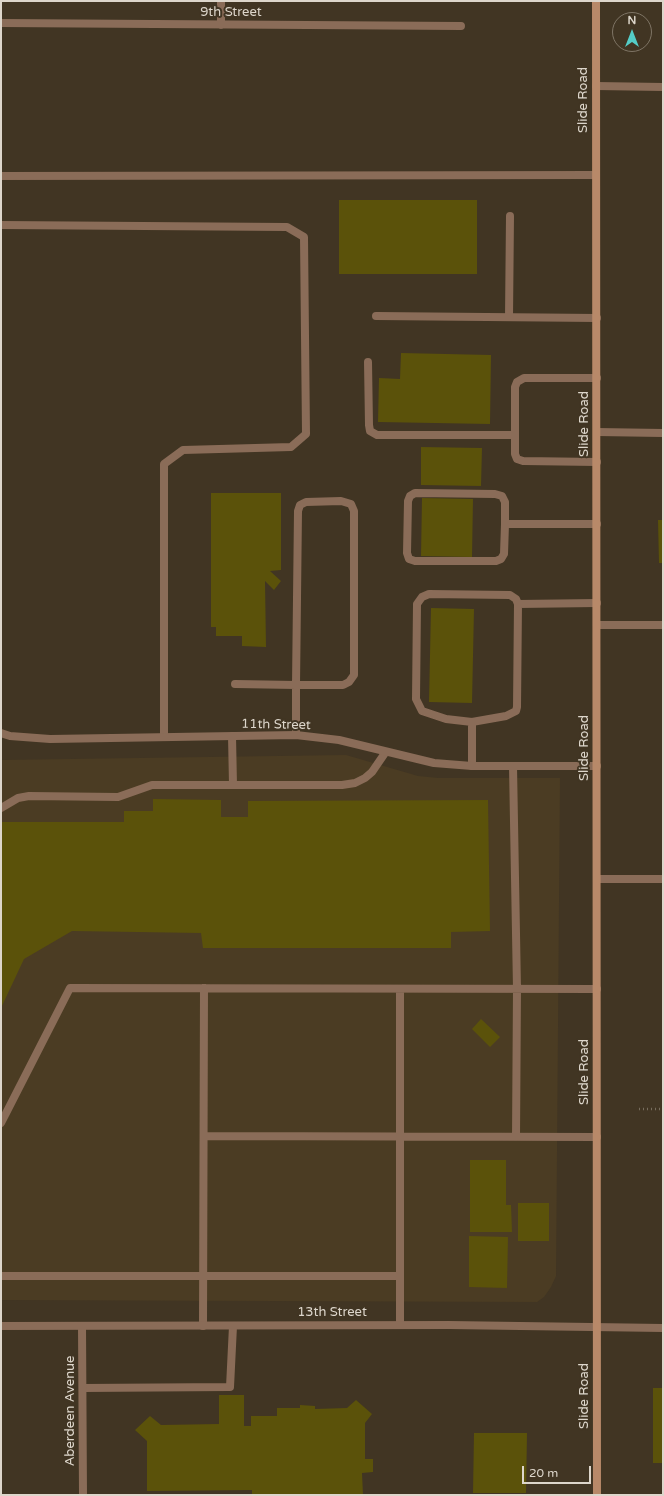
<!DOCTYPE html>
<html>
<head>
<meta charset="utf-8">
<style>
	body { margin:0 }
	#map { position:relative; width:664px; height:1496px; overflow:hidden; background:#413523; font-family:"Varela Round",sans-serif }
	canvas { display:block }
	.frame { position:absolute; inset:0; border:2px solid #ddd6cb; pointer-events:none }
	.north { position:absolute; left:612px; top:12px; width:40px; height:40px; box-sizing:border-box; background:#413523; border:1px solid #7f7566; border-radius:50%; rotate:0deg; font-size:11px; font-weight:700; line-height:16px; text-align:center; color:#ddd6cb }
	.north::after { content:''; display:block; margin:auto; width:14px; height:18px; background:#54cdc7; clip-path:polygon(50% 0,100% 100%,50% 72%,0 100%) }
	.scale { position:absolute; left:522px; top:1466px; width:69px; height:18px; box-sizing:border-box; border:2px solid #ddd6cb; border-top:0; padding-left:5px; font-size:12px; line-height:14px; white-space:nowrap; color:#ddd6cb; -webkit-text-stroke:3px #413523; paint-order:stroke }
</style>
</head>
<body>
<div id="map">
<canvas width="664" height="1496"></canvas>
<div class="frame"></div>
<div class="north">N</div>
<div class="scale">20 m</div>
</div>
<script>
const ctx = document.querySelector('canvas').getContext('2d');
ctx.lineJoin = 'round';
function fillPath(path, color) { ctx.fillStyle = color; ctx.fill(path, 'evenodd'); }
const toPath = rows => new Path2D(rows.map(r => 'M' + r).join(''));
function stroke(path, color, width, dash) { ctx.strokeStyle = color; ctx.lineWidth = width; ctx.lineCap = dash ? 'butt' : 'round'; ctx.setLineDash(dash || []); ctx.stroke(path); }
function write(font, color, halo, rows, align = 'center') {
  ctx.font = font + ' "Varela Round",sans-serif'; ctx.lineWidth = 4; ctx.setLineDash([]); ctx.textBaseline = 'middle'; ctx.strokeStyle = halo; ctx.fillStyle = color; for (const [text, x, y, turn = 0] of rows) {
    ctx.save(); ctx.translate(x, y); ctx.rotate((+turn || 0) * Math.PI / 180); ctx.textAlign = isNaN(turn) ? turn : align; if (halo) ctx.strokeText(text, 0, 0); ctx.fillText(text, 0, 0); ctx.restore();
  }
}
const built = toPath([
	[346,755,418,776,438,778,560,778,556,1276,551,1287,544,1297,537,1302,1,1300,1,760]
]);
const building = toPath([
	[339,200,477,200,477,274,339,274],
	[401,353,491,355,490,424,378,422,379,378,400,379],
	[421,447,482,448,481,486,421,485],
	[211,493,281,493,281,570,270,571,281,581,274,590,265,581,266,647,242,646,242,636,216,636,216,627,211,627],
	[422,498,473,499,472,557,421,556],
	[658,520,663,520,663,563,659,563],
	[431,608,474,609,472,703,429,702],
	[153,799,221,800,221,817,248,817,248,801,488,800,490,931,451,932,451,948,203,948,201,933,72,931,24,959,1,1008,1,822,124,822,124,811,153,811],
	[481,1019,500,1037,490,1047,472,1029],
	[470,1160,506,1160,506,1205,511,1205,512,1232,470,1232],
	[518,1203,549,1203,549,1241,518,1241],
	[469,1236,508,1237,507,1288,469,1287],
	[653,1388,663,1388,663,1463,653,1463],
	[219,1395,244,1395,244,1426,251,1426,251,1416,277,1416,277,1408,300,1408,300,1405,315,1406,315,1409,347,1408,356,1400,372,1414,365,1423,365,1459,373,1459,373,1472,362,1473,363,1495,252,1494,252,1490,147,1491,147,1441,135,1430,150,1416,161,1425,219,1424],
	[474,1433,527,1433,526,1493,473,1493]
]);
const path = toPath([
	[639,1109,663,1109]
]);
const service = toPath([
	[596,86,663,87],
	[1,176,596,175],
	[1,225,287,227,304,237,306,434,291,447,183,450,164,464,164,737],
	[376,316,597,318],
	[509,317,510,216],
	[368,362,369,425,370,431,377,435,515,435],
	[597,378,524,378,517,382,515,387,515,454,517,459,523,461,597,462],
	[597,432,663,433],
	[505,524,505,502,502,496,495,494,415,493,410,496,408,501,407,553,409,559,415,561,496,561,501,559,504,554,505,524,597,524],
	[518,604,597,603],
	[235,684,296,685,343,685,349,682,354,675,354,511,351,504,341,501,306,502,300,505,298,511,296,685,296,735],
	[232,736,233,785],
	[472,766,472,722,506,716,516,711,517,707,518,604,516,599,510,595,429,594,422,597,417,604,416,699,422,711,446,719,472,722],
	[513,766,517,989,516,1137],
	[1,808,18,798,29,796,118,797,152,785,342,785,355,783,365,778,372,772,385,753],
	[597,879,663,879],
	[1,1123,70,988,597,989],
	[204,1136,597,1137],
	[1,1276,400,1276,400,989],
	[400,1276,400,1325],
	[203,1326,204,988],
	[83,1388,230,1387,233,1326]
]);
const minor = toPath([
	[1,23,461,26],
	[221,25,221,1],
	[597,625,663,625],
	[1,733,10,736,50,739,296,735,339,740,434,763,472,766,597,766],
	[82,1326,83,1495]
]);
const tertiary = toPath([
	[1,1326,449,1325,663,1328]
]);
const secondary = toPath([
	[596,1,597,1495]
]);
const streetNames = [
	["9th Street",231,13],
	["Slide Road",584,100,-90],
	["Slide Road",585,424,-90],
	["11th Street",276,725,1],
	["Slide Road",585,748,-90],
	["Slide Road",585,1072,-90],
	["13th Street",332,1313],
	["Slide Road",585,1396,-90],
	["Aberdeen Avenue",71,1411,-90]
];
fillPath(built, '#4b3c23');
fillPath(building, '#5b520a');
stroke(path, '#776d5d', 2.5, [1, 3]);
stroke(service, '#8a6c58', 8);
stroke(minor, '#8a6c58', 8);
stroke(tertiary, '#8a6c58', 8);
stroke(secondary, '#b88969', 8);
write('13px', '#ddd6cb', '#413523', streetNames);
</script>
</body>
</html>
